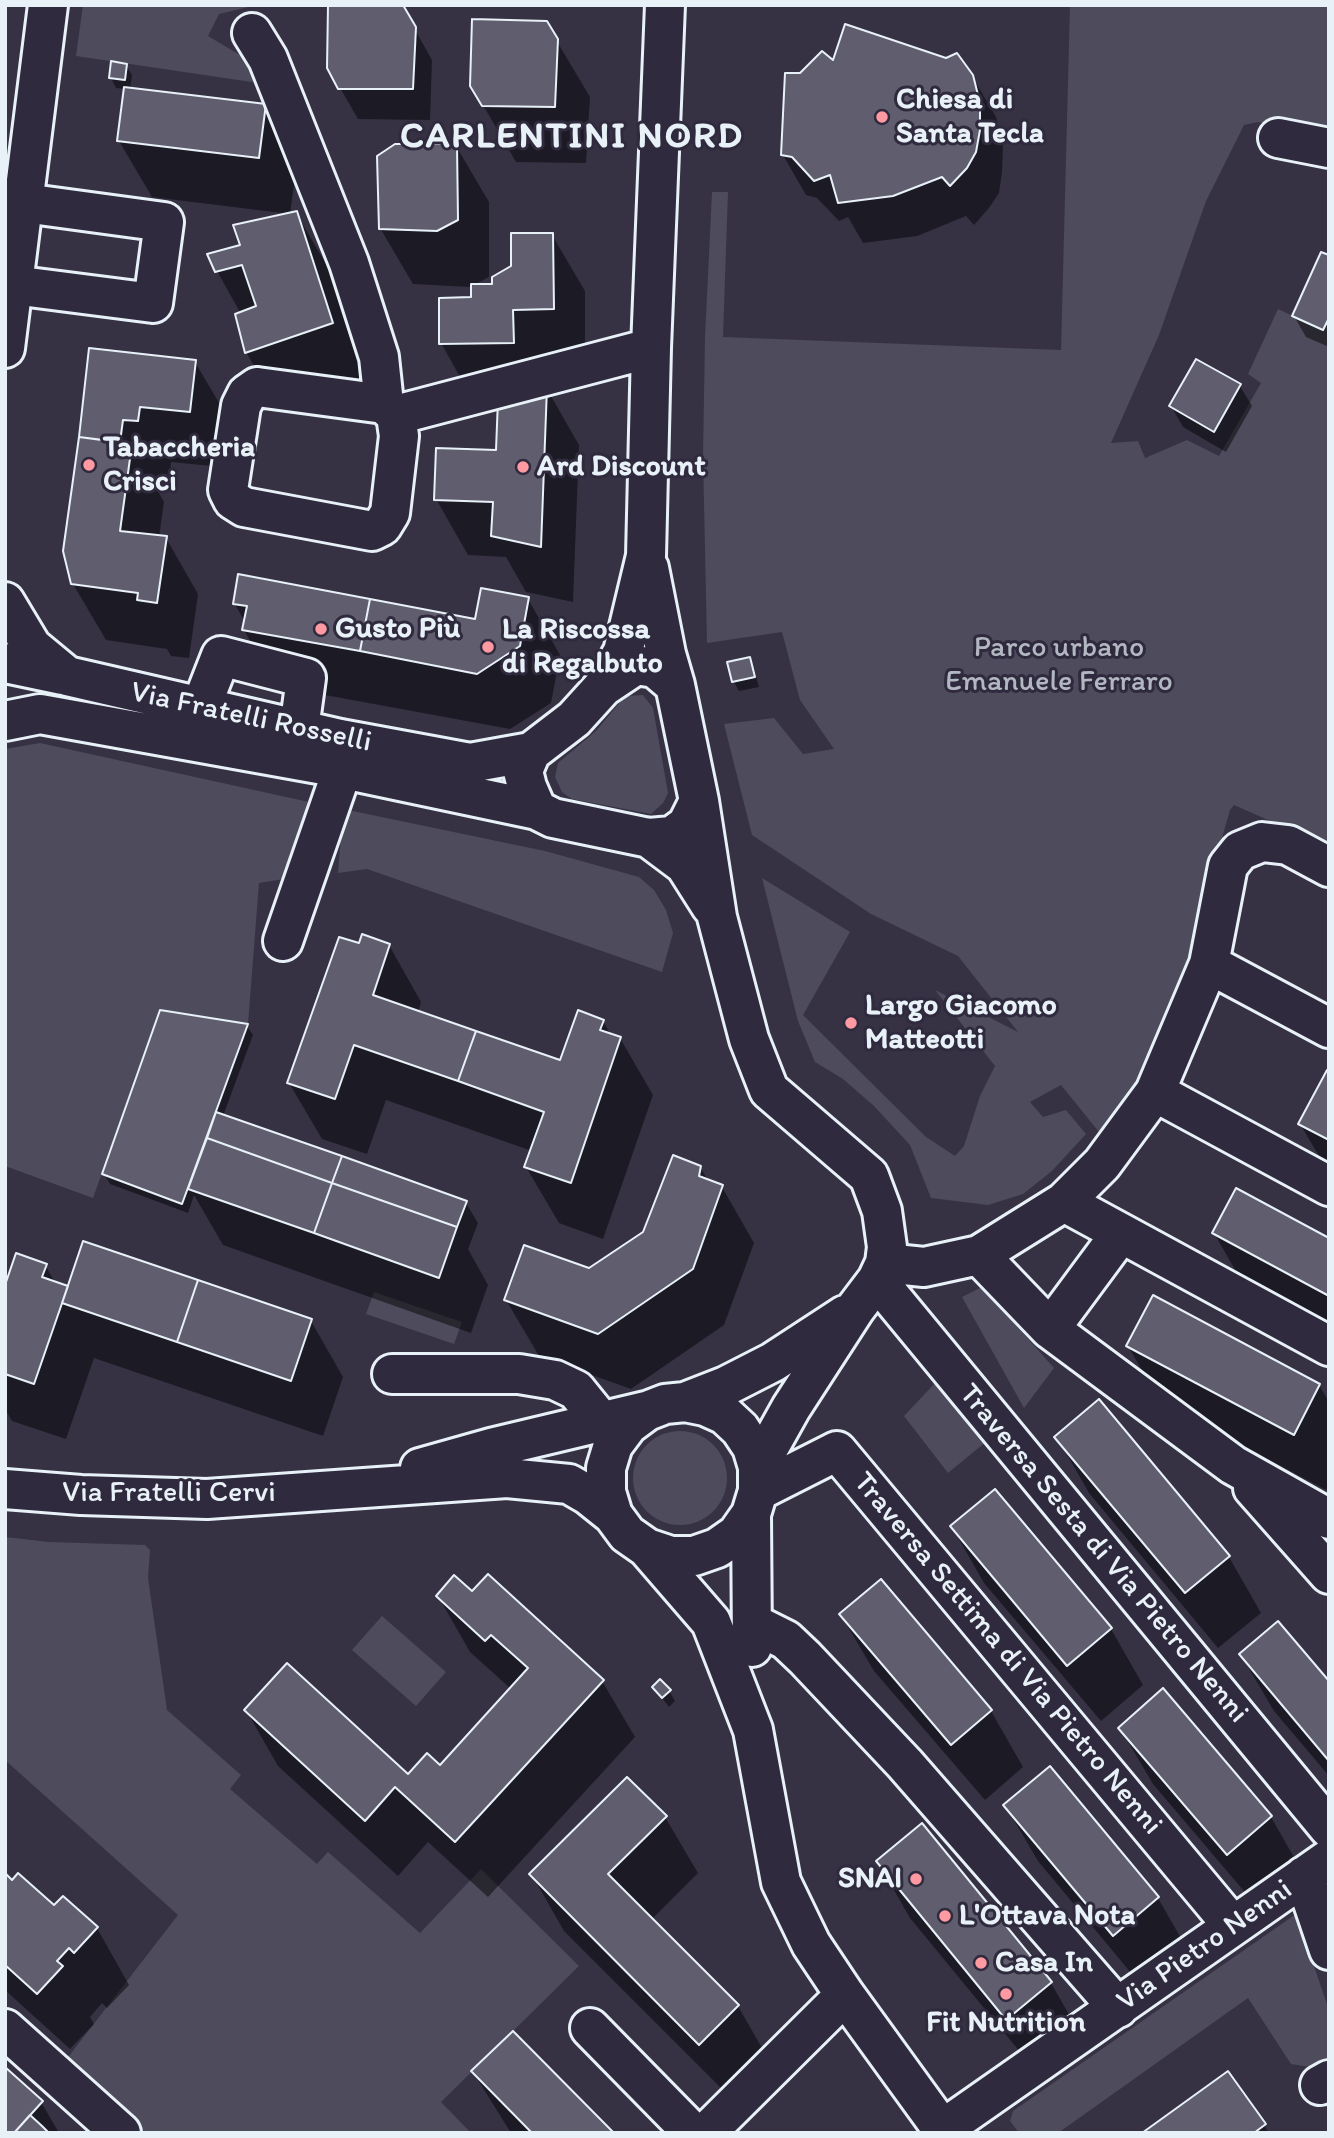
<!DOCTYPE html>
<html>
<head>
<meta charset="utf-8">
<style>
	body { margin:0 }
	#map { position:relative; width:1334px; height:2138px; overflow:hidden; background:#363244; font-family:Itim,sans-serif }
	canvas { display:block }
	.frame { position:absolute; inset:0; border:7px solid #e8f1f8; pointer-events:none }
</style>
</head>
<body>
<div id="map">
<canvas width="1334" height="2138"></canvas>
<div class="frame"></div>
</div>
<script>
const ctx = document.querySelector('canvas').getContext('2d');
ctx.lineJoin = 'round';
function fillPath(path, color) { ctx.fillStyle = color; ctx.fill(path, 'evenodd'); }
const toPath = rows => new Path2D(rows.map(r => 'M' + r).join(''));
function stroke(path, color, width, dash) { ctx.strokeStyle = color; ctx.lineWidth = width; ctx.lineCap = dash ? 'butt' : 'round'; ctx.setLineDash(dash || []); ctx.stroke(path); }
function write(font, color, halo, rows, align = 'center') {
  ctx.font = font + ' Itim,sans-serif'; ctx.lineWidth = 6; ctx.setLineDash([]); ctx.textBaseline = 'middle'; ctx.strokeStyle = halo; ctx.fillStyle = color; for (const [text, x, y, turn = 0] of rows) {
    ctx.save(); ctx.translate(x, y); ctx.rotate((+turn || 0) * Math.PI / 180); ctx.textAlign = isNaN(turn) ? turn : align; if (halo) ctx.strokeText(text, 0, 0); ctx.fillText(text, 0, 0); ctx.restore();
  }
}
const green = toPath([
	[83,5,257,5,219,14,208,36,245,58,265,84,76,56],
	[1070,5,1329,5,1329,136,1258,122,1244,125,1206,201,1159,335,1111,443,1138,441,1145,458,1187,440,1219,456,1261,383,1248,374,1278,309,1323,330,1329,318,1329,847,1234,805,1230,810,1213,869,1199,954,1173,1017,1118,1122,1103,1137,1061,1085,1030,1102,1043,1117,1066,1110,1086,1134,1052,1171,1023,1194,988,1205,931,1198,910,1145,874,1106,843,1079,815,1062,798,1021,762,878,850,932,803,1015,926,1137,955,1156,964,1146,980,1096,995,1066,935,990,1018,1032,958,956,871,914,752,835,724,724,774,718,803,754,834,749,800,700,782,632,707,643,703,456,705,337,712,192,728,192,723,337,1061,350],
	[643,695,653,708,668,793,663,803,651,814,572,799,562,792,555,777,558,763,596,731,625,696],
	[40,743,309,802,284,879,259,883,248,1024,160,1010,93,1198,5,1166,5,749],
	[343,809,545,851,639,877,654,890,666,910,673,933,662,972,367,869,338,873],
	[982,1287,1054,1368,1024,1408,962,1297],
	[374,1292,462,1322,454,1344,366,1314],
	[936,1382,987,1441,948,1473,904,1416],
	'633 1478a47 47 0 1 1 94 0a47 47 0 1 1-94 0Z',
	[5,1537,49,1542,145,1545,150,1550,148,1578,167,1710,241,1775,230,1789,317,1864,328,1852,420,1933,481,1869,579,1966,441,2102,471,2133,136,2133,62,2065,178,1915,5,1760],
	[382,1616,446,1672,416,1706,352,1650],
	[1296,1914,1329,2010,1329,2063,1322,2069,1291,2064,1248,1998,1058,2133,1019,2133,1010,2121,1013,2111]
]);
const shadow = toPath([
	[401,5,432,60,430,120,358,119,328,67],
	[546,23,590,97,586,163,516,162,472,86],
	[834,63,972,76,996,117,1003,145,1002,172,999,193,989,208,974,225,966,216,917,236,863,243,848,217,839,221,817,198,806,195,783,155,800,75],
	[126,65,132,75,130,90,264,106,297,162,290,214,152,197,119,141,126,89,116,88,111,78],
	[456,146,489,202,489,277,470,287,413,284,380,228],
	[296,213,329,269,364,379,279,409,246,352,241,314,217,271,243,246],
	[552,235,585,291,585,365,547,389,579,445,573,602,526,592,506,557,468,555,436,499,498,452,500,399,473,400,441,343,473,299,493,285],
	[1329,257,1329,347,1306,337,1294,316],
	[90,350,195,362,228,418,222,467,171,462,170,477,155,476,154,484,164,502,159,537,166,538,198,594,189,658,171,656,167,649,106,640,73,584,65,551],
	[1197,362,1240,386,1252,406,1226,452,1183,427,1171,406],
	[528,599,560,655,551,703,510,729,276,686,244,630,245,622,234,603,476,621],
	[749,659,754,669,759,687,739,691,734,682],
	[389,945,421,1002,418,1013,562,1062,603,1021,611,1035,620,1038,653,1095,603,1239,559,1223,526,1167,532,1151,386,1100,367,1154,322,1139,289,1083,360,946],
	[247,1026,253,1035,223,1116,466,1203,478,1223,468,1249,488,1285,471,1333,223,1245,194,1195,188,1213,110,1184,104,1174],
	[1329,1073,1329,1173,1300,1124],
	[700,1167,709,1182,722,1187,754,1243,724,1325,631,1389,539,1356,506,1300,589,1270,645,1233],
	[1214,1233,1329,1240,1329,1334,1246,1289],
	[45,1265,56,1284,69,1288,311,1321,343,1377,323,1436,94,1358,66,1439,12,1421,5,1409,5,1290],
	[1128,1346,1319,1385,1329,1402,1329,1485,1326,1490,1160,1402],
	[1099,1401,1229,1557,1261,1613,1218,1648,1089,1493,1057,1437],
	[952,1527,1111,1629,1143,1685,1101,1721,984,1583],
	[881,1581,991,1711,1023,1767,985,1800,874,1671,841,1615],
	[472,1594,602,1681,635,1737,488,1897,428,1842,398,1876,278,1766,246,1710,408,1776,440,1768,511,1689,470,1652,438,1596],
	[1241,1655,1329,1684,1329,1776,1274,1711],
	[654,1687,669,1691,675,1701,669,1707],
	[1163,1691,1271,1817,1303,1873,1260,1910,1153,1784,1120,1728],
	[1050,1768,1158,1898,1190,1954,1146,1991,1038,1861,1005,1805],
	[665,1817,698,1873,651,1920,738,2006,770,2062,733,2100,564,1931,532,1875],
	[878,1862,1051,1983,1083,2039,1039,2075,910,1918],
	[5,1876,54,1908,97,1928,129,1985,107,2008,102,2003,90,2017,94,2024,70,2049,5,1990],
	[473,2072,611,2133,511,2133],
	[1228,2074,1269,2133,1146,2133],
	[41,2102,59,2133,5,2133]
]);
const building = toPath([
	[328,5,403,5,416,27,413,89,338,89,327,68,328,5],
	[472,19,547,21,558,39,555,107,482,106,470,86,472,19],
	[845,24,946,58,957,53,973,75,980,103,980,130,976,152,967,168,950,186,942,177,893,196,838,203,830,175,814,181,792,157,781,155,785,73,800,73,822,51,833,60,845,24],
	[111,61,127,64,125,80,109,78,111,61],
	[124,87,266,104,259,158,117,141,124,87],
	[395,144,457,144,458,220,437,231,379,229,377,156,395,144],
	[297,211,333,323,245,353,235,314,256,306,242,265,215,272,207,254,240,245,233,225,297,211],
	[511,233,553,233,554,309,513,310,514,343,439,344,439,298,471,297,471,284,492,284,492,277,511,266,511,233],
	[1321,252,1329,255,1329,318,1323,330,1292,316,1321,252],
	[89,348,196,360,190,412,140,407,138,421,123,420,120,442,79,437,89,348],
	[1196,359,1241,384,1214,432,1169,406,1196,359],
	[547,387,541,547,491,536,493,502,434,500,436,448,496,450,498,399,547,387],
	[79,437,132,444,120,531,167,536,157,603,137,600,138,593,71,584,63,551,79,437],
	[238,574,370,599,360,651,242,630,247,606,233,604,238,574],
	[481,588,529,597,520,646,477,674,360,651,370,599,475,619,481,588],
	[750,657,755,677,732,682,727,662,750,657],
	[362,934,390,944,373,995,476,1031,458,1081,354,1045,335,1099,287,1083,339,937,359,943,362,934],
	[160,1010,248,1024,182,1204,102,1174,160,1010],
	[578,1010,604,1020,600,1030,621,1037,571,1183,524,1167,544,1112,458,1081,476,1031,560,1060,578,1010],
	[1327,1070,1329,1071,1329,1140,1298,1124,1327,1070],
	[216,1112,342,1156,332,1183,207,1138,216,1112],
	[207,1138,332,1183,314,1233,188,1189,207,1138],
	[673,1155,701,1166,699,1176,723,1185,693,1269,598,1334,504,1300,524,1245,589,1268,643,1232,673,1155],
	[342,1156,467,1201,457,1227,332,1183,342,1156],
	[332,1183,457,1227,439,1278,314,1233,332,1183],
	[1236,1188,1329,1238,1329,1296,1212,1233,1236,1188],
	[83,1241,198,1280,177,1342,62,1303,83,1241],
	[16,1253,47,1264,42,1277,68,1286,34,1384,5,1374,5,1285,16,1253],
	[198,1280,312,1319,291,1381,177,1342,198,1280],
	[1153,1295,1320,1384,1294,1435,1126,1346,1153,1295],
	[1099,1399,1230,1556,1185,1593,1054,1437,1099,1399],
	[995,1489,1112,1628,1067,1666,950,1526,995,1489],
	[488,1574,604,1680,455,1842,395,1787,365,1821,244,1710,287,1663,408,1774,427,1753,440,1765,528,1668,491,1635,485,1641,436,1596,454,1575,472,1591,488,1574],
	[881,1579,992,1710,951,1745,839,1614,881,1579],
	[1278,1621,1329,1681,1329,1761,1239,1654,1278,1621],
	[660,1679,671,1690,662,1698,652,1687,660,1679],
	[1163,1688,1272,1816,1227,1855,1118,1728,1163,1688],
	[1050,1766,1159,1897,1113,1936,1003,1805,1050,1766],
	[627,1777,667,1816,608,1874,739,2005,699,2045,529,1874,627,1777],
	[922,1823,1052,1982,1006,2020,876,1861,922,1823],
	[5,1873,12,1880,18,1873,54,1905,63,1896,98,1927,74,1953,69,1948,57,1961,63,1966,37,1994,5,1965,5,1873],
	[513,2031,614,2133,532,2133,471,2071,513,2031],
	[5,2067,43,2101,14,2133,5,2133,5,2067],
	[1228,2071,1266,2124,1254,2133,1142,2133,1228,2071],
	[30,2115,42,2126,49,2133,14,2133,30,2115]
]);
const minor = toPath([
	[252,33,268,59,349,263,379,357,384,404],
	[1278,138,1329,148],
	[13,285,153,303,164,222,24,203],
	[257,387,384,404,396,415,399,436,390,513,382,526,372,531,244,507,233,500,228,490,241,406,247,394,257,387],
	[396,415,651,348],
	[649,568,666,654,675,685],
	[5,602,32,647,67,676,340,739,470,763,531,752],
	[5,663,62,675],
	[603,687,623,652,646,556,651,348,665,5],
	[201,707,221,656,306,678,299,729],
	[5,721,40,714,324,765,537,810],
	[699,801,717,917,749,1039,769,1090,869,1176,882,1211,887,1247,885,1263,877,1280,855,1309,791,1408,758,1467],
	[649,838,672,836,687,825,699,801,675,685,655,668,636,665,603,687,574,719,531,752,523,771,527,787,537,810,553,818,649,838,685,865,711,906],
	[283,941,343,768],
	[1209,964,1329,1028],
	[1155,1092,1329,1186],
	[1064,1202,1329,1346],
	[979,1255,1050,1329,1121,1233],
	[885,1263,924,1267,979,1255,1064,1202,1102,1164,1155,1092,1209,964,1228,866,1240,851,1262,842,1288,845,1329,867],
	[877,1280,1329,1828],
	[1050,1329,1233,1465,1329,1519],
	[392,1374,519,1374,555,1380,576,1390,601,1421],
	[685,1402,726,1386,773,1362,845,1315],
	[420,1468,491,1448,646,1411],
	[1253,1488,1329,1574],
	[5,1489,81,1495,207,1499,507,1478,569,1484,588,1495,613,1515],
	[758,1491,837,1451,1233,1926],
	[751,1514,752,1647],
	[647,1548,671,1556,694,1556,717,1548,737,1534,751,1514,758,1491,758,1467,752,1447,740,1429,725,1415,705,1406,685,1402,665,1404,647,1411,628,1425,613,1445,606,1468,606,1492,613,1515,627,1534,647,1548,711,1622,753,1730,781,1882,811,1944,845,1995,945,2133],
	[752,1623,786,1640,805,1658,905,1764,1118,2008],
	[1304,1876,1329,1950],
	[590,2028,693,2133],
	[5,2029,121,2133],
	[1320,2085,1329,2080],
	[943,2129,1329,1859],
	[706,2133,845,1995]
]);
const major = toPath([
	[5,348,48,5]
]);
const markers = [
	[882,117,7,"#ff9aa2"],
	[89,465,7,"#ff9aa2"],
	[523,467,7,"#ff9aa2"],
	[321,629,7,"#ff9aa2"],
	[488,647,7,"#ff9aa2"],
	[851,1023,7,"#ff9aa2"],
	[916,1879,7,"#ff9aa2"],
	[945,1916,7,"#ff9aa2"],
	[981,1963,7,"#ff9aa2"],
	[1006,1994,7,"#ff9aa2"]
];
const poiNames = [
	["Chiesa di",896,100],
	["Santa Tecla",896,134],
	["Tabaccheria",103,448],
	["Crisci",103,482],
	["Ard Discount",537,467],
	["Gusto Più",335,629],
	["La Riscossa",502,630],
	["di Regalbuto",502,664],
	["Largo Giacomo",865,1006],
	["Matteotti",865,1040],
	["SNAI",902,1879,"right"],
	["L'Ottava Nota",959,1916],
	["Casa In",995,1963],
	["Fit Nutrition",1006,2023,"center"]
];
const parkNames = [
	["Parco urbano",1059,648],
	["Emanuele Ferraro",1059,682]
];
const streetNames = [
	["Via Fratelli Rosselli",251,718,12],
	["Via Fratelli Cervi",169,1493],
	["Traversa Sesta di Via Pietro Nenni",1103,1554,50],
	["Traversa Settima di Via Pietro Nenni",1007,1654,50],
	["Via Pietro Nenni",1205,1946,-35]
];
const districtNames = [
	["CARLENTINI NORD",572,138]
];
fillPath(green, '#4d4b5c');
fillPath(shadow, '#0007');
fillPath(building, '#605e6e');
stroke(building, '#e8f1f8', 2);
stroke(minor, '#e8f1f8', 44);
stroke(major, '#e8f1f8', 44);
stroke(minor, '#2f2a3d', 38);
stroke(major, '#2f2a3d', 38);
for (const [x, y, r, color] of markers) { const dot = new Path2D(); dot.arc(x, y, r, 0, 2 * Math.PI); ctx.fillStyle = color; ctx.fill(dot); stroke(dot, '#2f2a3d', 2.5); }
write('bold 30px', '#e8f1f8', '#2f2a3d', poiNames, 'left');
write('30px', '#b2b7c1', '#2f2a3d', parkNames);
write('30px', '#e8f1f8', '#2f2a3d', streetNames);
ctx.letterSpacing = '2px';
write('bold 37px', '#e8f1f8', '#2f2a3d', districtNames);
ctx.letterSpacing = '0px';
</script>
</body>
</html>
